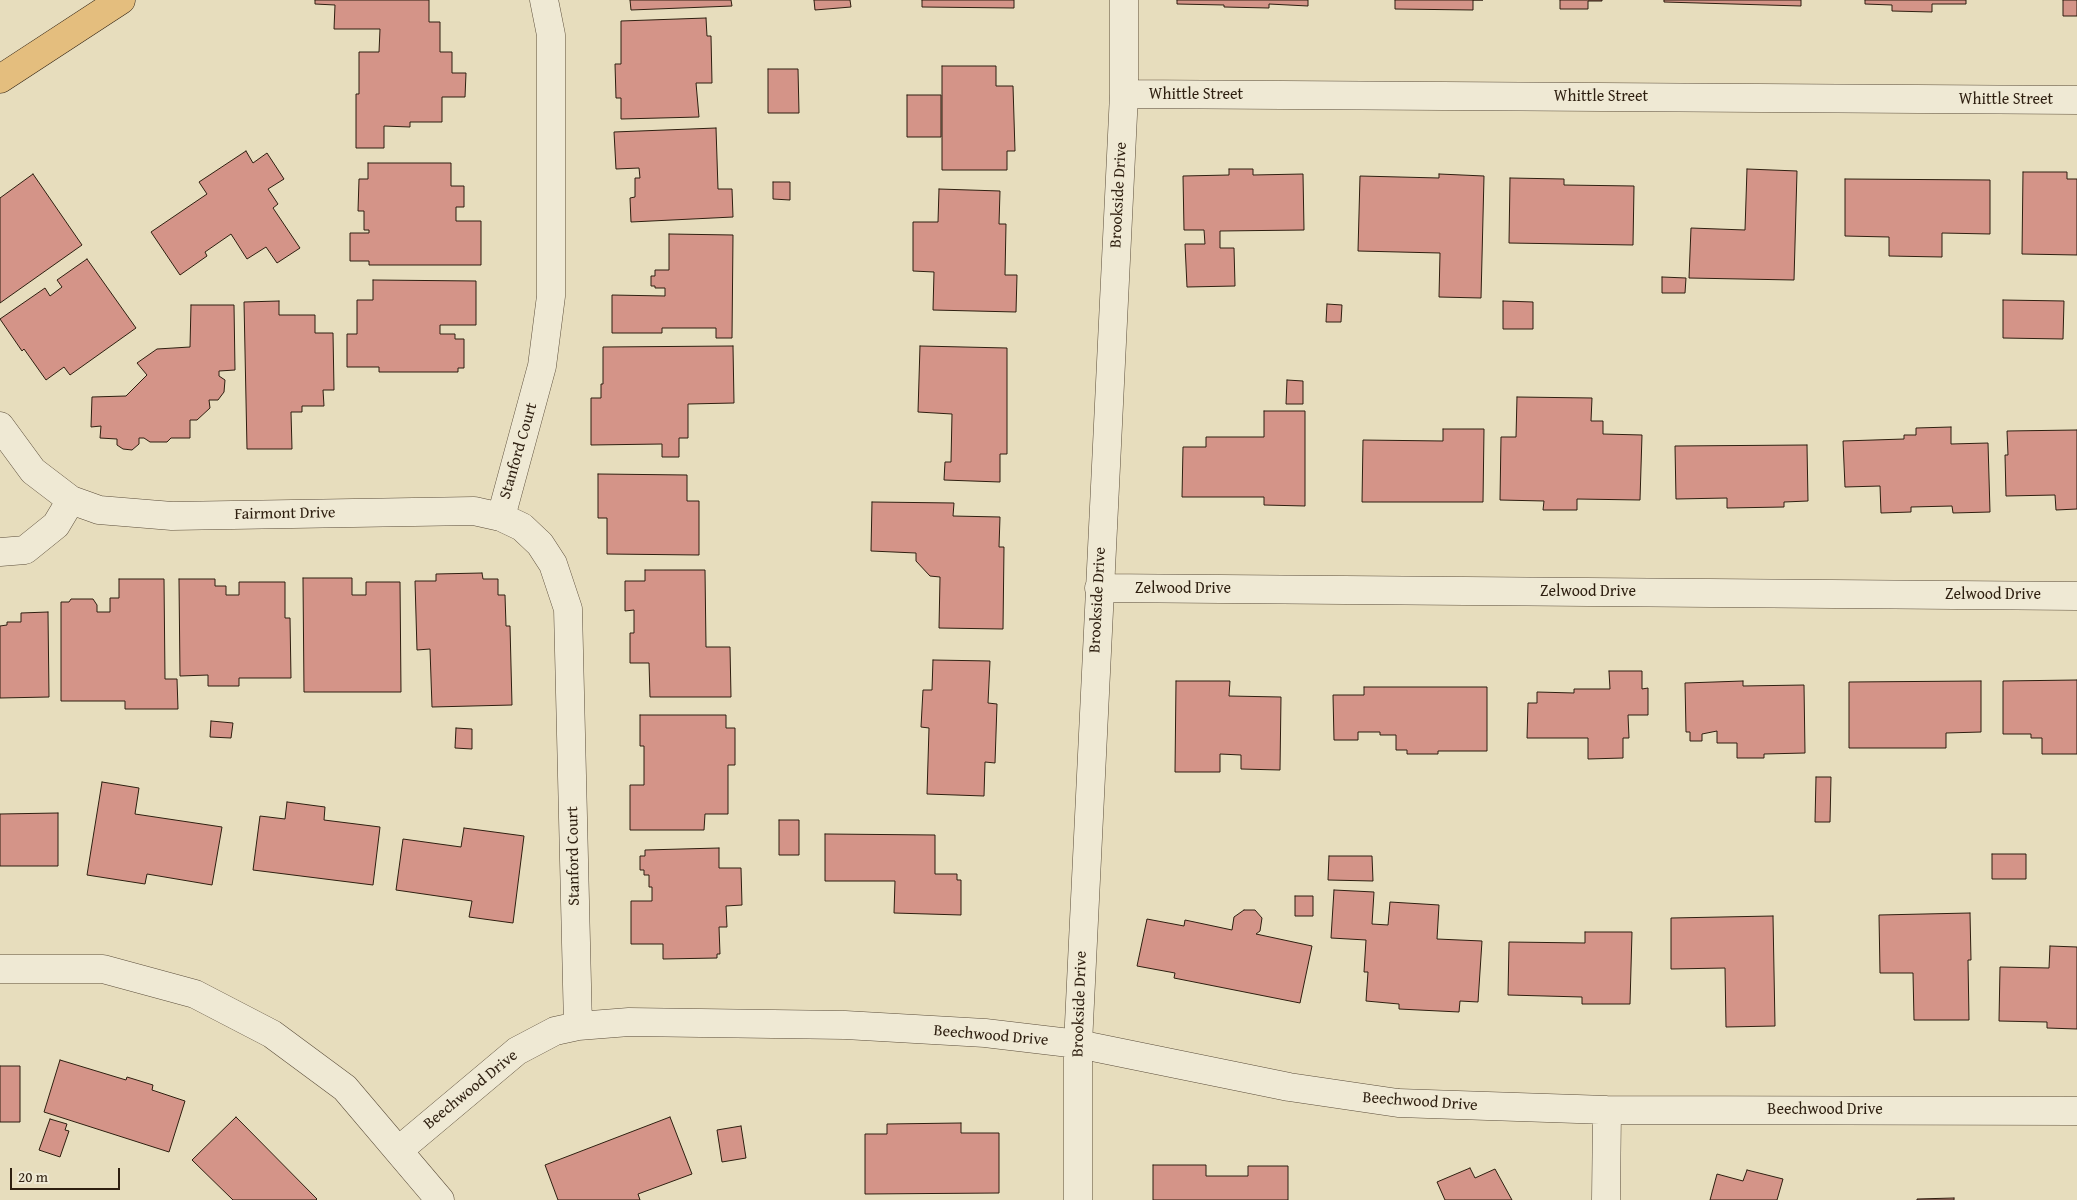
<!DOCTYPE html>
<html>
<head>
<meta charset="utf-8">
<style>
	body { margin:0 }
	#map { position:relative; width:2077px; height:1200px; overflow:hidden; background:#e7ddbd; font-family:"Gentium Book Plus",serif }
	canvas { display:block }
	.scale { position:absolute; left:10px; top:1168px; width:110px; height:22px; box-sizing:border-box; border:2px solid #2e1f10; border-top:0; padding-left:6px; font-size:15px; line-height:18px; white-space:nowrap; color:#2e1f10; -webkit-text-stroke:4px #efe9d4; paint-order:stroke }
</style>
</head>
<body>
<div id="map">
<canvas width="2077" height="1200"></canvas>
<div class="scale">20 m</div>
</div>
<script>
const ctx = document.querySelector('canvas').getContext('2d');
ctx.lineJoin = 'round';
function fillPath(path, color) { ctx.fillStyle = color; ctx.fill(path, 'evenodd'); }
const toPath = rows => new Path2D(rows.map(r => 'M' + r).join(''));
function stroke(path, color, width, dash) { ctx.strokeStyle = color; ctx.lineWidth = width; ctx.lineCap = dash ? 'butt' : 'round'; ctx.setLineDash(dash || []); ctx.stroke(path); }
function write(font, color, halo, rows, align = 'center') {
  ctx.font = font + ' "Gentium Book Plus",serif'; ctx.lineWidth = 4.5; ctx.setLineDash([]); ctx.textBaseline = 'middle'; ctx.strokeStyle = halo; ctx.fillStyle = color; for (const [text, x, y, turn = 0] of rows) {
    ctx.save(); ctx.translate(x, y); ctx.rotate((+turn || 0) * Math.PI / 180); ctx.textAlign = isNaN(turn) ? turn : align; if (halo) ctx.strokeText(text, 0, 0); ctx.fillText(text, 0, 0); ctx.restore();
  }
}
const building = toPath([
	[315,0,429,0,429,22,440,22,440,52,452,52,452,73,466,73,465,97,442,97,442,122,410,122,410,127,384,126,384,148,356,148,356,94,359,94,359,52,379,52,380,29,334,29,335,5,315,4,315,0],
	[630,0,731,0,732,6,631,10,630,0],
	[814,0,850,0,851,7,815,10,814,0],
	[922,0,1014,0,1014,8,922,7,922,0],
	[1177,0,1308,0,1308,6,1269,4,1269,8,1224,7,1224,5,1177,4,1177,0],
	[1395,0,1483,0,1473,0,1473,10,1395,9,1395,0],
	[1560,0,1602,0,1602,1,1588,1,1588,9,1560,9,1560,0],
	[1664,0,1801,0,1801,6,1664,2,1664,0],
	[1865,0,1966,0,1966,4,1932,4,1932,12,1892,11,1892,5,1865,4,1865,0],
	[2063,0,2077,0,2077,16,2063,16,2063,0],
	[706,18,707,36,711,36,712,83,696,83,699,117,621,119,621,98,616,98,615,64,621,64,621,21,706,18],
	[942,66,996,66,996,86,1013,86,1015,151,1007,151,1007,170,942,170,942,66],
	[768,69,798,69,799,113,768,113,768,69],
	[907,95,941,95,941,137,907,137,907,95],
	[716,128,718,189,732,189,733,217,631,222,630,198,635,197,635,178,640,178,639,168,616,169,614,132,716,128],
	[246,151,253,163,267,153,284,179,268,189,278,204,273,208,300,248,277,263,266,247,247,259,231,234,205,252,207,256,180,275,151,232,207,194,199,182,246,151],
	[368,163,451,163,451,186,464,186,464,207,456,207,456,221,481,221,481,265,369,265,369,261,350,261,350,233,369,233,369,230,364,230,364,211,358,211,359,179,368,179,368,163],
	[1229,169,1253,169,1253,175,1303,174,1304,230,1220,231,1220,248,1234,248,1235,286,1187,287,1185,244,1205,244,1204,230,1184,230,1183,176,1229,175,1229,169],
	[1747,169,1797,171,1794,280,1689,278,1691,228,1745,230,1747,169],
	[2023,172,2067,172,2067,179,2077,179,2077,255,2022,254,2023,172],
	[33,174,82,245,0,303,0,198,33,174],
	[1439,174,1484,176,1481,298,1439,297,1440,253,1358,251,1360,176,1439,178,1439,174],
	[1510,178,1564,179,1564,185,1634,186,1633,245,1509,243,1510,178],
	[1845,179,1990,180,1990,234,1942,233,1942,257,1889,256,1889,237,1845,236,1845,179],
	[773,182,790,182,790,200,773,199,773,182],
	[939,189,1000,191,999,224,1006,224,1005,275,1017,275,1016,312,933,310,934,272,913,271,913,222,938,222,939,189],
	[669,234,733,235,732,338,716,338,716,328,662,328,662,333,612,333,612,295,665,296,665,288,655,288,655,286,651,286,651,276,655,276,655,270,669,270,669,234],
	[87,259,136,328,70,375,64,367,46,380,24,349,22,351,0,319,45,288,50,296,62,287,57,280,87,259],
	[1662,277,1686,278,1685,293,1662,293,1662,277],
	[373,280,476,281,476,325,440,325,440,334,455,334,455,339,464,339,464,368,458,368,458,372,379,372,379,367,347,367,347,334,357,334,357,300,373,300,373,280],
	[2003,300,2064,301,2063,339,2003,338,2003,300],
	[279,301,279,315,315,315,315,333,333,333,334,390,323,390,324,406,302,406,302,412,291,412,292,449,247,449,244,302,279,301],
	[1503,301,1533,302,1533,329,1503,329,1503,301],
	[1327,304,1342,305,1341,322,1326,322,1327,304],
	[191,305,234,305,235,370,219,371,219,376,225,380,224,392,218,400,209,400,210,408,197,420,190,420,190,438,171,438,167,442,150,442,144,438,139,438,139,444,132,450,123,449,117,445,117,439,100,438,101,426,91,427,92,397,126,396,147,375,137,363,157,349,190,347,191,305],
	[733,346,734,403,688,404,688,438,679,438,679,457,662,457,662,444,591,445,591,398,601,398,601,384,603,384,603,347,733,346],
	[920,346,1007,348,1007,454,1000,454,1000,482,944,480,945,462,951,462,952,414,918,412,920,346],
	[1287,380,1303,381,1303,404,1286,404,1287,380],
	[1517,397,1592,398,1591,421,1603,421,1603,434,1642,435,1640,500,1577,499,1577,510,1543,510,1544,501,1500,500,1501,437,1516,437,1517,397],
	[1264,411,1305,411,1305,506,1264,505,1264,497,1182,497,1183,447,1206,447,1206,437,1264,437,1264,411],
	[1951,427,1951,444,1988,443,1990,512,1953,513,1952,506,1911,507,1911,512,1881,513,1880,486,1845,487,1843,441,1904,439,1904,435,1916,435,1916,428,1951,427],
	[1443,429,1484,429,1483,502,1362,502,1363,440,1443,441,1443,429],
	[2077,430,2077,509,2056,510,2055,495,2006,496,2005,455,2008,455,2007,431,2077,430],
	[1807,445,1808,501,1784,502,1784,507,1727,508,1727,498,1676,499,1675,446,1807,445],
	[598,474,687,475,687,501,699,501,699,555,607,554,607,518,598,518,598,474],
	[872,502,954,503,953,516,1000,517,999,547,1004,547,1003,629,939,628,940,577,930,576,916,561,916,553,871,551,872,502],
	[645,570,705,570,706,647,730,647,731,697,650,697,649,663,630,663,630,633,634,633,634,610,625,611,625,581,645,581,645,570],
	[482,573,483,579,498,579,498,595,505,595,506,626,510,626,512,705,432,707,430,649,417,650,415,581,436,581,436,574,482,573],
	[303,578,352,578,352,595,366,595,366,582,400,582,401,692,304,692,303,578],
	[119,579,164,579,165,679,177,679,178,709,125,709,125,701,61,701,61,602,69,602,71,599,93,599,97,605,97,612,110,612,110,598,119,598,119,579],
	[179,579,215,579,215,586,226,586,226,595,239,595,239,582,285,582,285,618,290,618,291,678,239,678,239,686,208,686,208,675,180,676,179,579],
	[48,612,49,697,0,698,0,626,7,625,7,622,21,622,21,613,48,612],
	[933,660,990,661,988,703,997,704,995,763,985,762,984,796,927,794,929,728,921,727,923,690,932,690,933,660],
	[1609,671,1642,671,1642,689,1648,688,1648,715,1628,715,1629,738,1623,738,1623,758,1588,759,1588,738,1527,738,1528,703,1537,703,1537,692,1574,693,1574,689,1610,689,1609,671],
	[2077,680,2077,754,2042,754,2042,738,2031,738,2031,734,2003,734,2003,681,2077,680],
	[1176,681,1230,681,1229,696,1281,697,1280,770,1241,769,1241,755,1220,754,1220,772,1175,772,1176,681],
	[1743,681,1743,686,1804,685,1805,753,1764,754,1764,758,1737,758,1737,743,1717,743,1717,731,1702,734,1702,741,1690,741,1690,732,1686,732,1685,683,1743,681],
	[1981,681,1981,732,1946,733,1946,748,1849,748,1849,682,1981,681],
	[1364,687,1487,687,1487,751,1438,751,1438,754,1407,754,1407,750,1396,750,1396,735,1380,735,1380,732,1358,732,1358,740,1334,740,1333,695,1364,695,1364,687],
	[640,715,726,715,726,728,735,728,735,765,728,765,728,814,705,814,704,830,630,830,630,785,644,785,644,746,640,746,640,715],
	[211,721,233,723,231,738,210,737,211,721],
	[456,728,472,729,472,749,455,748,456,728],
	[1816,777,1831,777,1830,822,1815,822,1816,777],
	[102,782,139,788,135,814,222,827,212,885,147,874,145,884,87,875,102,782],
	[287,802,325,807,324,820,380,827,373,885,253,870,260,816,285,819,287,802],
	[58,813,58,866,0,866,0,814,58,813],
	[779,820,799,820,799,855,779,855,779,820],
	[464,828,524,836,513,923,469,917,472,901,396,890,403,839,461,847,464,828],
	[825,834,935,835,935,874,957,874,957,880,961,880,961,915,894,913,895,881,825,881,825,834],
	[719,848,719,868,741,868,742,905,726,906,727,927,719,927,720,954,717,954,717,958,663,959,663,944,631,944,631,901,652,901,652,887,649,887,649,875,644,875,644,870,640,870,640,856,645,856,645,850,719,848],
	[1992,854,2026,854,2026,879,1992,879,1992,854],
	[1329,856,1372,856,1373,881,1328,880,1329,856],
	[1334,890,1374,892,1372,924,1388,925,1390,902,1439,905,1437,939,1482,941,1478,1002,1460,1001,1459,1012,1399,1009,1399,1004,1366,1001,1368,972,1364,972,1366,940,1331,938,1334,890],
	[1295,896,1313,896,1313,916,1295,916,1295,896],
	[1244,910,1255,910,1262,918,1260,931,1256,934,1312,946,1300,1003,1174,978,1175,973,1137,966,1147,919,1184,926,1185,920,1232,930,1234,917,1244,910],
	[1970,913,1971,960,1968,960,1969,1020,1914,1020,1913,973,1880,973,1879,915,1970,913],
	[1773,916,1775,1026,1726,1027,1725,968,1671,969,1671,918,1773,916],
	[1585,932,1632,932,1630,1004,1582,1004,1582,997,1508,995,1509,942,1585,943,1585,932],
	[2050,946,2077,947,2077,1029,2047,1028,2047,1022,1999,1021,2000,967,2049,968,2050,946],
	[60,1060,126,1080,127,1077,153,1085,152,1090,185,1101,169,1152,44,1112,60,1060],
	[0,1066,20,1066,20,1122,0,1122,0,1066],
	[236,1117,317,1199,316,1200,233,1200,192,1160,236,1117],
	[670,1117,692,1174,638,1194,640,1200,558,1200,545,1165,670,1117],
	[50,1119,67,1124,65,1130,69,1131,60,1157,39,1150,50,1119],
	[961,1123,961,1133,999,1133,999,1193,865,1194,865,1134,887,1134,887,1124,961,1123],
	[741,1126,746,1158,722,1162,717,1130,741,1126],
	[1153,1165,1206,1165,1206,1176,1248,1176,1248,1166,1288,1166,1288,1200,1153,1200,1153,1165],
	[1470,1168,1475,1178,1495,1169,1512,1200,1445,1200,1437,1182,1470,1168],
	[1747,1170,1783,1179,1777,1200,1710,1200,1717,1174,1743,1181,1747,1170],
	[1954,1198,1954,1200,1917,1200,1917,1199,1954,1198]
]);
const minor = toPath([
	[544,0,551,35,551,296,542,366,501,517,522,527,540,544,553,564,568,609,578,1026],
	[1124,94,2077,100],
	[0,426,33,471,71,500,99,510,172,516,474,511,501,517],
	[0,552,25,550,56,525,71,500],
	[1099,588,2077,596],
	[0,969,103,969,195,994,272,1034,345,1088,440,1200],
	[399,1150,517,1051,555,1031,578,1026,629,1022,845,1025,985,1033,1078,1044,1289,1087,1398,1103,1607,1110,2077,1111],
	[1078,1200,1078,1044,1124,94,1124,0],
	[1606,1200,1607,1110]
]);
const major = toPath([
	[0,79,121,0]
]);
const streetNames = [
	["Whittle Street",1196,95],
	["Whittle Street",1601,97],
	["Whittle Street",2006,100],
	["Brookside Drive",1119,195,-87],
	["Stanford Court",519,451,-74],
	["Fairmont Drive",285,514,-1],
	["Zelwood Drive",1183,589],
	["Zelwood Drive",1588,592],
	["Zelwood Drive",1993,595],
	["Brookside Drive",1098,600,-87],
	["Stanford Court",574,856,-91],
	["Brookside Drive",1080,1004,-88],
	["Beechwood Drive",991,1036,5],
	["Beechwood Drive",471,1090,-39],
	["Beechwood Drive",1420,1102,4],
	["Beechwood Drive",1825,1110]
];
fillPath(building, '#d49488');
stroke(building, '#2e1f10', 1);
stroke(minor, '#5c4e3b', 29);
stroke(major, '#2e1f10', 29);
stroke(minor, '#efe9d4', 28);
stroke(major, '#e4be7e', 28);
write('16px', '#2e1f10', '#efe9d4', streetNames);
</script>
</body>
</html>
